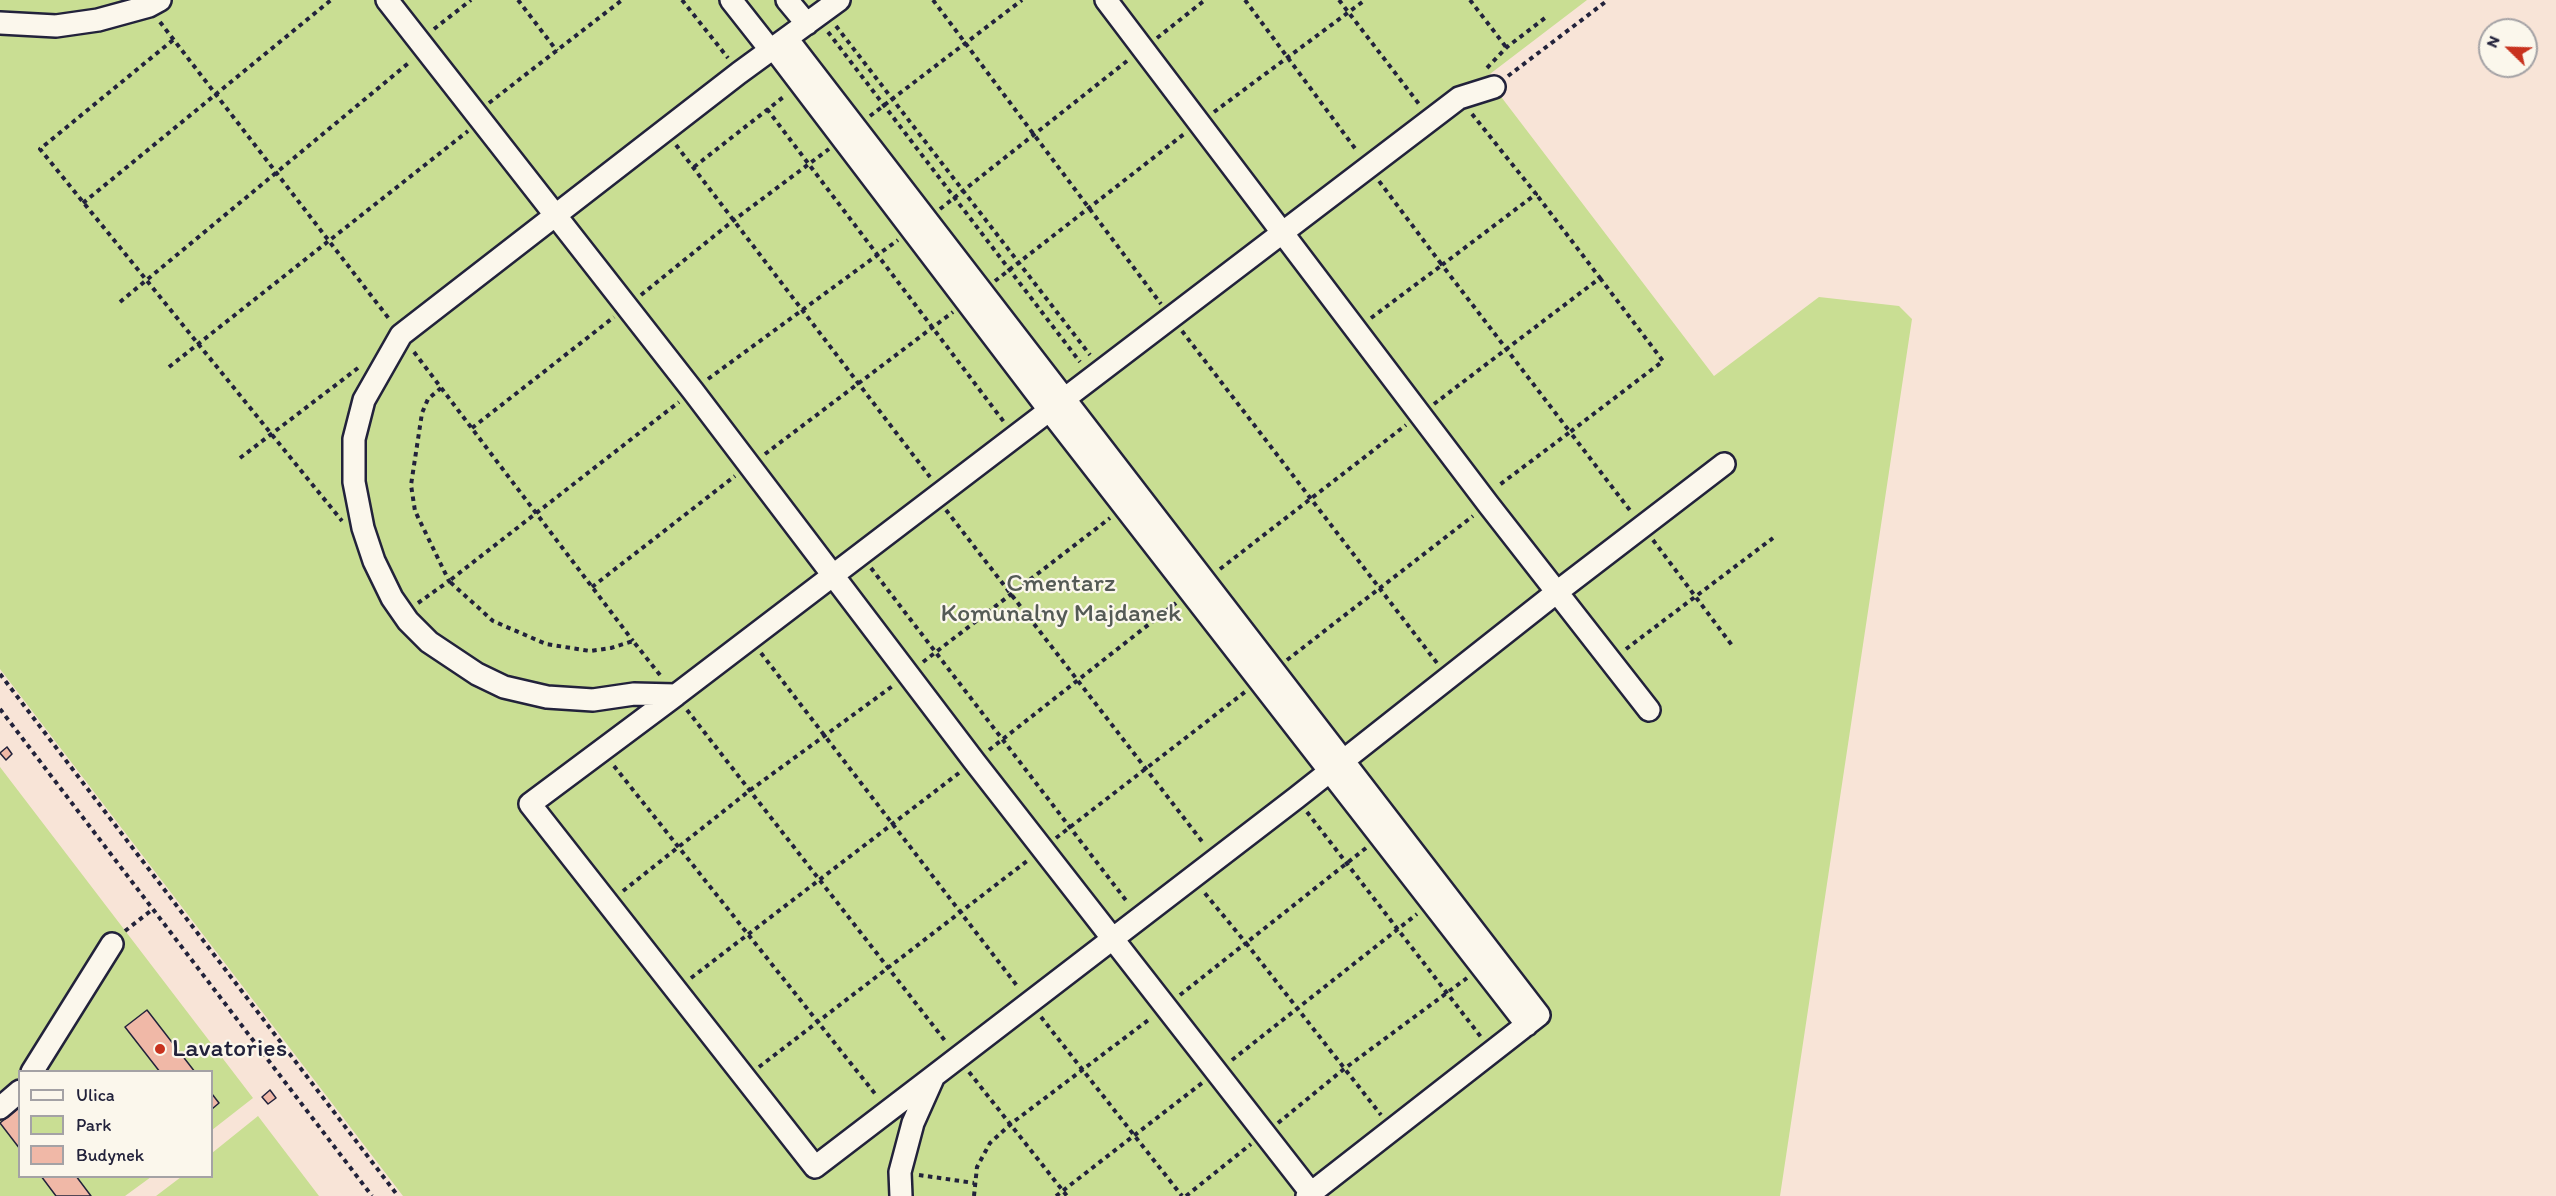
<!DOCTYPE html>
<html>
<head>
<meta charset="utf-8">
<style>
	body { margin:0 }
	#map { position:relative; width:2556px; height:1196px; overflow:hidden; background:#f8e4d7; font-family:Itim,sans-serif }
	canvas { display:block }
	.legend { position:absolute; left:18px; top:1070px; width:195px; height:108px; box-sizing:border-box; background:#fbf7ec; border:2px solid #a4a2a5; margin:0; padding:8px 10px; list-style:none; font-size:18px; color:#22223b }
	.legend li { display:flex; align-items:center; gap:12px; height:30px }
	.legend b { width:30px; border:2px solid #a4a2a5 }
	.north { position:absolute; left:2478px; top:18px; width:60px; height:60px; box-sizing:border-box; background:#fbf7ec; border:2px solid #a4a2a5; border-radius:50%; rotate:293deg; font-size:16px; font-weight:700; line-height:24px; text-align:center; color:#22223b }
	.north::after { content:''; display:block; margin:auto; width:21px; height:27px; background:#c8321e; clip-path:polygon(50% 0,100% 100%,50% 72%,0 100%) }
</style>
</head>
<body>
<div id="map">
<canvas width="2556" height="1196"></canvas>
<ul class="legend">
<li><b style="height:8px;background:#fbf7ec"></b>Ulica</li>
<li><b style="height:16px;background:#c9de93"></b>Park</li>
<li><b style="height:16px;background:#f0b8a7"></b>Budynek</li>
</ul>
<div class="north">N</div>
</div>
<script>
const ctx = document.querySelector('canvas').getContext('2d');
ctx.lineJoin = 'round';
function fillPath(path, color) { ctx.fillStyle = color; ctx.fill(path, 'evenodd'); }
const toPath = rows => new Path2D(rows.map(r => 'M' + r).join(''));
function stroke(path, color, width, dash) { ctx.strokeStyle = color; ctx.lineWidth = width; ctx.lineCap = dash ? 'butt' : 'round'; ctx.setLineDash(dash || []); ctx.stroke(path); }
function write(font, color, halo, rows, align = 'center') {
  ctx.font = font + ' Itim,sans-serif'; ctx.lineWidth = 4.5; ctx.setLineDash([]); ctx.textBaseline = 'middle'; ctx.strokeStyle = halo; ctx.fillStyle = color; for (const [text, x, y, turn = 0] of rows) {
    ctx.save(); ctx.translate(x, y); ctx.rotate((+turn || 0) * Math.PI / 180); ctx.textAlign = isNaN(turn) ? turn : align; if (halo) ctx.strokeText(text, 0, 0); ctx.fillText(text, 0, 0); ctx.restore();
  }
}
const green = toPath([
	[0,0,1587,0,1486,77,1714,376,1819,297,1899,306,1912,319,1780,1196,403,1196,0,669],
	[0,767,253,1098,212,1130,212,1072,20,1072,20,1176,151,1177,125,1196,0,1196],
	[258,1116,319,1196,156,1196,181,1177,212,1176,212,1153]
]);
const building = toPath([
	[7,747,12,754,6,760,0,753,7,747],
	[147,1010,195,1072,160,1072,125,1027,147,1010],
	[270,1090,276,1098,268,1104,262,1097,270,1090],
	[212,1094,219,1103,212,1109,212,1094],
	[20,1107,20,1149,0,1123,20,1107],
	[41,1176,76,1176,91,1196,56,1196,41,1176]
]);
const path = toPath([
	[518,0,557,51],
	[682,0,728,58],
	[933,0,1161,304],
	[1245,0,1357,151],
	[1339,0,1419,104],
	[1470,0,1506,47],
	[160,22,390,320],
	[836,26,1090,355],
	[434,29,471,0],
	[828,32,1080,362],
	[1157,38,1205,0],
	[173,40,40,149,342,521],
	[1487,68,1507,47,1545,18],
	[1508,76,1608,0],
	[489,103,622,0],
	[767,109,1004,422],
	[1214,112,1365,0],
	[1472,114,1536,194,1442,265,1570,432,1498,486],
	[870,116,1022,0],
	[676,145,930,477],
	[694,167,786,95],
	[83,203,331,0],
	[940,209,1127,61],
	[1600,278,1663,361,1570,432,1632,513],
	[995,281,1184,134],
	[641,295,734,220,829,149],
	[120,302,411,61],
	[1371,318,1442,265,1379,181],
	[1182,331,1437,663],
	[414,352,633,641],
	[169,367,468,131],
	[708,379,898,240],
	[1434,404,1600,278,1536,194],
	[472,428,614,317],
	[765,454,953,312],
	[240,458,358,368],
	[946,510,1204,844],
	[1653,540,1734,648],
	[871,568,1128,903],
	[1220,569,1406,425],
	[592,587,735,476],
	[418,603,449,581,415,511,411,485,422,413,428,399,441,388],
	[1626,649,1773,538],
	[761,653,1018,987],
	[1287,660,1473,516],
	[923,662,1110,518],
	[0,674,398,1196],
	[660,675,633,641,611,648,590,651,546,644,493,621,449,581,679,402],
	[0,709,372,1196],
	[687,710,946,1042],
	[989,750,1176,603],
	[614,766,876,1095],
	[1307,812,1481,1037],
	[1056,838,1245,692],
	[1366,848,1246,943,1381,1115],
	[623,891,749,791,894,685],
	[125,931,153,909],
	[691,978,959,773],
	[1180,995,1246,943,1203,891],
	[1041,1017,1182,1196],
	[1232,1060,1417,914],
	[759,1067,1027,861],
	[969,1072,1067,1196],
	[1278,1123,1344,1069,1467,978],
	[919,1175,974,1183],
	[974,1196,977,1167,990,1143,1012,1123,1151,1018],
	[1056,1196,1202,1083],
	[1186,1196,1251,1144]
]);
const street = toPath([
	[387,0,693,391,974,761,1311,1193,1307,1196],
	[731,0,772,52],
	[787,0,807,24],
	[839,0,739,73,401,335,364,400,354,439,354,482,363,528,374,561,392,598,408,621,429,642,477,674,504,687,547,697,593,700,634,694,676,695,1459,98,1494,87],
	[1106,0,1488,504,1649,710],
	[0,23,56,26,98,20,149,6,160,0],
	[788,40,1539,1015,1311,1193,1313,1196],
	[775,50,1049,410,1527,1025],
	[676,695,530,804,815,1167,934,1076],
	[32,1072,112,944],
	[0,1108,20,1091],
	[901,1196,900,1172,913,1123,934,1076,1296,798,1557,592,1724,464]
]);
const markers = [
	[160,1049,6,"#c8321e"]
];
const parkNames = [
	["Cmentarz",1061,584],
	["Komunalny Majdanek",1061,614]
];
const poiNames = [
	["Lavatories",172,1049]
];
fillPath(green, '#c9de93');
fillPath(building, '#f0b8a7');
stroke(building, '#22223b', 1.5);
stroke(street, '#22223b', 26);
stroke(path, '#22223b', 4, [4.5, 4.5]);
stroke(street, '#fbf7ec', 21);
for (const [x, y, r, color] of markers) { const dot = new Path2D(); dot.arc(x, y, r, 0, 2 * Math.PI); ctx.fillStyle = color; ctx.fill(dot); stroke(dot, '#fbf7ec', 2); }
write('26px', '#545a55', '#fbf7ec', parkNames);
write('26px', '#22223b', '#fbf7ec', poiNames, 'left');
</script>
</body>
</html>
